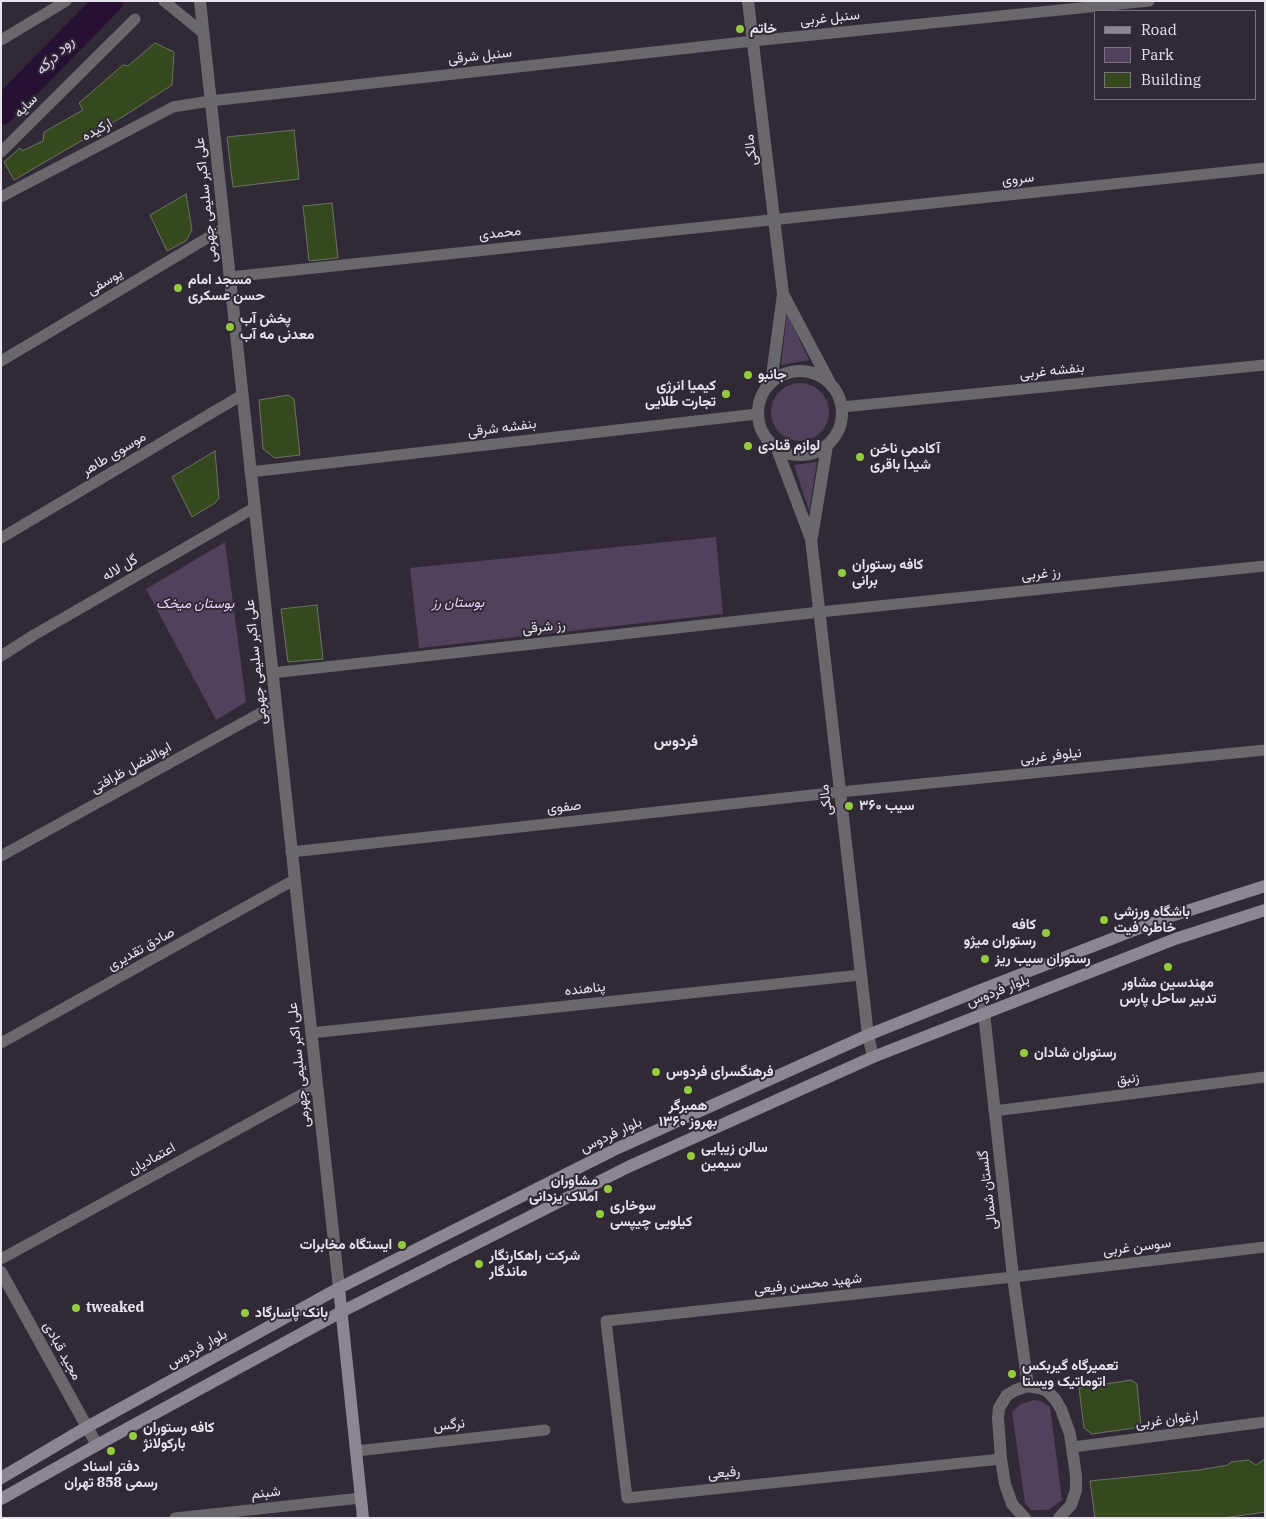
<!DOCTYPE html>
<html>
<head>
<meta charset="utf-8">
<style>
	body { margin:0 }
	#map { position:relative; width:1266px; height:1519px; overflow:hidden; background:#312a36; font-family:"IBM Plex Serif",serif }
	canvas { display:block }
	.frame { position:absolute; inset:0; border:2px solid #e8e4ec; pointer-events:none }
	.legend { position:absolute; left:1094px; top:10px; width:162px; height:90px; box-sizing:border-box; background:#312a36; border:1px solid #7a747f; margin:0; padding:6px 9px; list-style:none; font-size:15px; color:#e8e4ec }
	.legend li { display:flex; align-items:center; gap:10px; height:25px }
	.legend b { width:25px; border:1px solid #7a747f }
</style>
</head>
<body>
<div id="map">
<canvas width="1266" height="1519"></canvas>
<div class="frame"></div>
<ul class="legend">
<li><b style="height:6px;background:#8c8690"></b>Road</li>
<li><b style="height:14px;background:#50415c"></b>Park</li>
<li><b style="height:14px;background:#36491e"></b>Building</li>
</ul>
</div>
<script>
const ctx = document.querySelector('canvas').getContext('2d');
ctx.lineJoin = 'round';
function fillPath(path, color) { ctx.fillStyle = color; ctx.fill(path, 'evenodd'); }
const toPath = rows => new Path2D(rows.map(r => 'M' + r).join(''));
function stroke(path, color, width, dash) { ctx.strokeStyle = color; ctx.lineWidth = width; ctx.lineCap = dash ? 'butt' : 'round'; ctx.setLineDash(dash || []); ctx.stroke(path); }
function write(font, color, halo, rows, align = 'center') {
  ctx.font = font + ' "IBM Plex Serif",Vazirmatn,serif'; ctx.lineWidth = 4; ctx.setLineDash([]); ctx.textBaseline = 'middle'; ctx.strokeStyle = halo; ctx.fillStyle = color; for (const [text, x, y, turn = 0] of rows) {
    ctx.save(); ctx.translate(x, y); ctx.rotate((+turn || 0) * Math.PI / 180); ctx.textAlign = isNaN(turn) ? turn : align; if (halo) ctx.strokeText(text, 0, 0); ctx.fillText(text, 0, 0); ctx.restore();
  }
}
const green = toPath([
	[787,313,809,360,781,365],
	'771 412a29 29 0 1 1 58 0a29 29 0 1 1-58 0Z',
	[817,462,809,511,794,465],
	[716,537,723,614,419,648,410,568],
	[225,542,246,702,216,720,146,589],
	[1033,1400,1041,1401,1050,1407,1062,1500,1050,1509,1044,1510,1031,1510,1025,1503,1012,1412,1021,1404]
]);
const river = toPath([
	[1,111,109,1]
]);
const building = toPath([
	[155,43,174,52,172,85,124,116,14,180,4,162,20,148,22,151,43,141,44,132,83,110,79,103,123,65,128,66,155,43],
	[294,130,299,179,233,187,227,137,294,130],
	[186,194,192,230,186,241,167,251,150,215,186,194],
	[332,203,338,258,309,261,303,206,332,203],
	[288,395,294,399,300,455,275,458,263,449,259,400,288,395],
	[215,451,219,498,215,503,192,517,172,477,215,451],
	[317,605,323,659,288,662,281,609,317,605],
	[1131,1380,1137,1384,1141,1427,1092,1434,1084,1428,1079,1388,1131,1380],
	[1265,1459,1265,1512,1223,1518,1095,1518,1090,1481,1199,1470,1228,1465,1231,1462,1248,1460,1256,1465,1265,1459]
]);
const minor = toPath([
	[164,1,202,32],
	[1,40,66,1],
	[1,152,135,19],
	[1,197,173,107,210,101,753,41,1149,1],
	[229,277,1265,168],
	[1,361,224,228],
	[842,407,1265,365],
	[250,472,757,414],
	[1,538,242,395],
	[1,656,34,635,254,508],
	[272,673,820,612,1265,566],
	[291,852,840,792,1265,750],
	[1,856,275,705],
	[311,1033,861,975],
	[1,1043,294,880],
	[994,1111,1265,1077],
	[1,1259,317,1086],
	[1073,1447,1265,1422],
	[356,1451,545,1430],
	[1001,1459,627,1498,606,1321,1013,1277,1265,1247],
	[175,1518,361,1498]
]);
const tertiary = toPath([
	[200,1,339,1288],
	[748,1,783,294,771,383],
	[783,294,829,381],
	'758 413a42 42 0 1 1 84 0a42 42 0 1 1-84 0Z',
	[777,449,811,539,868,1035,873,1057],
	[812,537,827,446],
	[978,991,984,1013,1013,1277,1028,1386],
	[1,1272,97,1445],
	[1025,1518,1012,1504,1005,1484,1001,1459,998,1418,999,1408,1007,1395,1016,1390,1028,1386,1039,1388,1047,1391,1055,1399,1061,1409,1070,1434,1076,1476,1076,1490,1071,1505,1059,1518]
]);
const secondary = toPath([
	[339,1288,363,1518],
	[1,1478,87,1427,339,1288,618,1148,868,1035,978,991,1168,917,1265,886],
	[1,1499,97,1445,341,1312,628,1167,873,1057,1175,939,1265,910]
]);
const markers = [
	[740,29,5,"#93cc3d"],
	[178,288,5,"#93cc3d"],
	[230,327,5,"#93cc3d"],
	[748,375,5,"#93cc3d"],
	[726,394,5,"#93cc3d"],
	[748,446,5,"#93cc3d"],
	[860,457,5,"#93cc3d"],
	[842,573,5,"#93cc3d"],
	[849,806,5,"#93cc3d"],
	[1104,920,5,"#93cc3d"],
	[1046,933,5,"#93cc3d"],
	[985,959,5,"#93cc3d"],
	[1168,967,5,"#93cc3d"],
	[1024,1053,5,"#93cc3d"],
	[656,1072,5,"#93cc3d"],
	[688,1090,5,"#93cc3d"],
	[691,1156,5,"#93cc3d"],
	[608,1189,5,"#93cc3d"],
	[600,1214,5,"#93cc3d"],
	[402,1245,5,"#93cc3d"],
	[479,1264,5,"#93cc3d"],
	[76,1308,5,"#93cc3d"],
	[245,1313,5,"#93cc3d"],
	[1012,1374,5,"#93cc3d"],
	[133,1436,5,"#93cc3d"],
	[111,1451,5,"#93cc3d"]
];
const streetNames = [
	["سنبل غربی",830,18,-6],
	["سنبل شرقی",480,56,-6],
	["سایه",26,106,-45],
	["ارکیده",97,130,-28],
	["مالکی",751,150,-97],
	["سروی",1018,179,-6],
	["علی اکبر سلیمی جهرمی",206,200,-96],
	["محمدی",500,233,-6],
	["یوسفی",105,282,-31],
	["بنفشه غربی",1052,371,-6],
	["بنفشه شرقی",502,428,-7],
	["موسوی طاهر",114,454,-31],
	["گل لاله",120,568,-30],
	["رز غربی",1041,574,-6],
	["رز شرقی",544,627,-6],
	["علی اکبر سلیمی جهرمی",256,662,-96],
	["نیلوفر غربی",1051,756,-6],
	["ابوالفضل ظرافتی",131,768,-29],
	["مالکی",826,800,-97],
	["صفوی",564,807,-6],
	["صادق تقدیری",141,949,-29],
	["پناهنده",585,989,-6],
	["بلوار فردوس",998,991,-21],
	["علی اکبر سلیمی جهرمی",299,1065,-96],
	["زنبق",1128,1079,-7],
	["بلوار فردوس",611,1135,-25],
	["اعتمادیان",152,1159,-29],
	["گلستان شمالی",988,1190,-97],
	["سوسن غربی",1137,1247,-7],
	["شهید محسن رفیعی",808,1284,-6],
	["بلوار فردوس",197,1349,-29],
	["مجید قبادی",62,1351,61],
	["ارغوان غربی",1167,1420,-7],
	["نرگس",449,1425,-6],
	["رفیعی",724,1473,-6],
	["شبنم",266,1493,-6]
];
const poiNames = [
	["خاتم",750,29],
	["مسجد امام",188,280],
	["حسن عسکری",188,296],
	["پخش آب",240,319],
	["معدنی مه آب",240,335],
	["جانبو",758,375],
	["کیمیا انرژی",716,386,"right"],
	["تجارت طلایی",716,402,"right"],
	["لوازم قنادی",758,446],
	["آکادمی ناخن",870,449],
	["شیدا باقری",870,465],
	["كافه رستوران",852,565],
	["برانى",852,581],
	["سیب ۳۶۰",859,806],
	["باشگاه ورزشی",1114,912],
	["خاطره فیت",1114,928],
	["کافه",1036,925,"right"],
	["رستوران ميژو",1036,941,"right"],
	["رستوران سیب ریز",995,959],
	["مهندسین مشاور",1168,983,"center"],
	["تدبیر ساحل پارس",1168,999,"center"],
	["رستوران شادان",1034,1053],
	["فرهنگسرای فردوس",666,1072],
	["همبرگر",688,1106,"center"],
	["بهروز ۱۳۶۰",688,1122,"center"],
	["سالن زیبایی",701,1148],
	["سیمین",701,1164],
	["مشاوران",598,1181,"right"],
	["املاک یزدانی",598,1197,"right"],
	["سوخاری",610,1206],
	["كيلويی چيپسی",610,1222],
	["ایستگاه مخابرات",392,1245,"right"],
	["شرکت راهکارنگار",489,1256],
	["ماندگار",489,1272],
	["tweaked",86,1308],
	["بانک پاسارگاد",255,1313],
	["تعمیرگاه گیربکس",1022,1366],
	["اتوماتیک ویستا",1022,1382],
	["کافه رستوران",143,1428],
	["بارکولانژ",143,1444],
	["دفتر اسناد",111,1467,"center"],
	["رسمی 858 تهران",111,1483,"center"]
];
const parkNames = [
	["بوستان رز",458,603],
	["بوستان میخک",195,604]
];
const waterNames = [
	["رود درکه",55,56,-45]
];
const neighbourhoodNames = [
	["فردوس",676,742]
];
fillPath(green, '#50415c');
stroke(river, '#261135', 28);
fillPath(building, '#36491e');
stroke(building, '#6c7365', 1);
stroke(minor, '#6a676d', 11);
stroke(tertiary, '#6a676d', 12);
stroke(secondary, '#8c8690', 12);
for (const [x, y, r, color] of markers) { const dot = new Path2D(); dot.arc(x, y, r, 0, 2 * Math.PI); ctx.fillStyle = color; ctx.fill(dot); stroke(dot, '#312a36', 2); }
write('14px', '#e8e4ec', '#312a36', streetNames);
write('bold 14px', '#e8e4ec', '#312a36', poiNames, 'left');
write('italic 14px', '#ead4fe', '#312a36', parkNames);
write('italic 15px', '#e7d1fb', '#312a36', waterNames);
write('bold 15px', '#e8e4ec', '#312a36', neighbourhoodNames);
</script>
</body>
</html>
